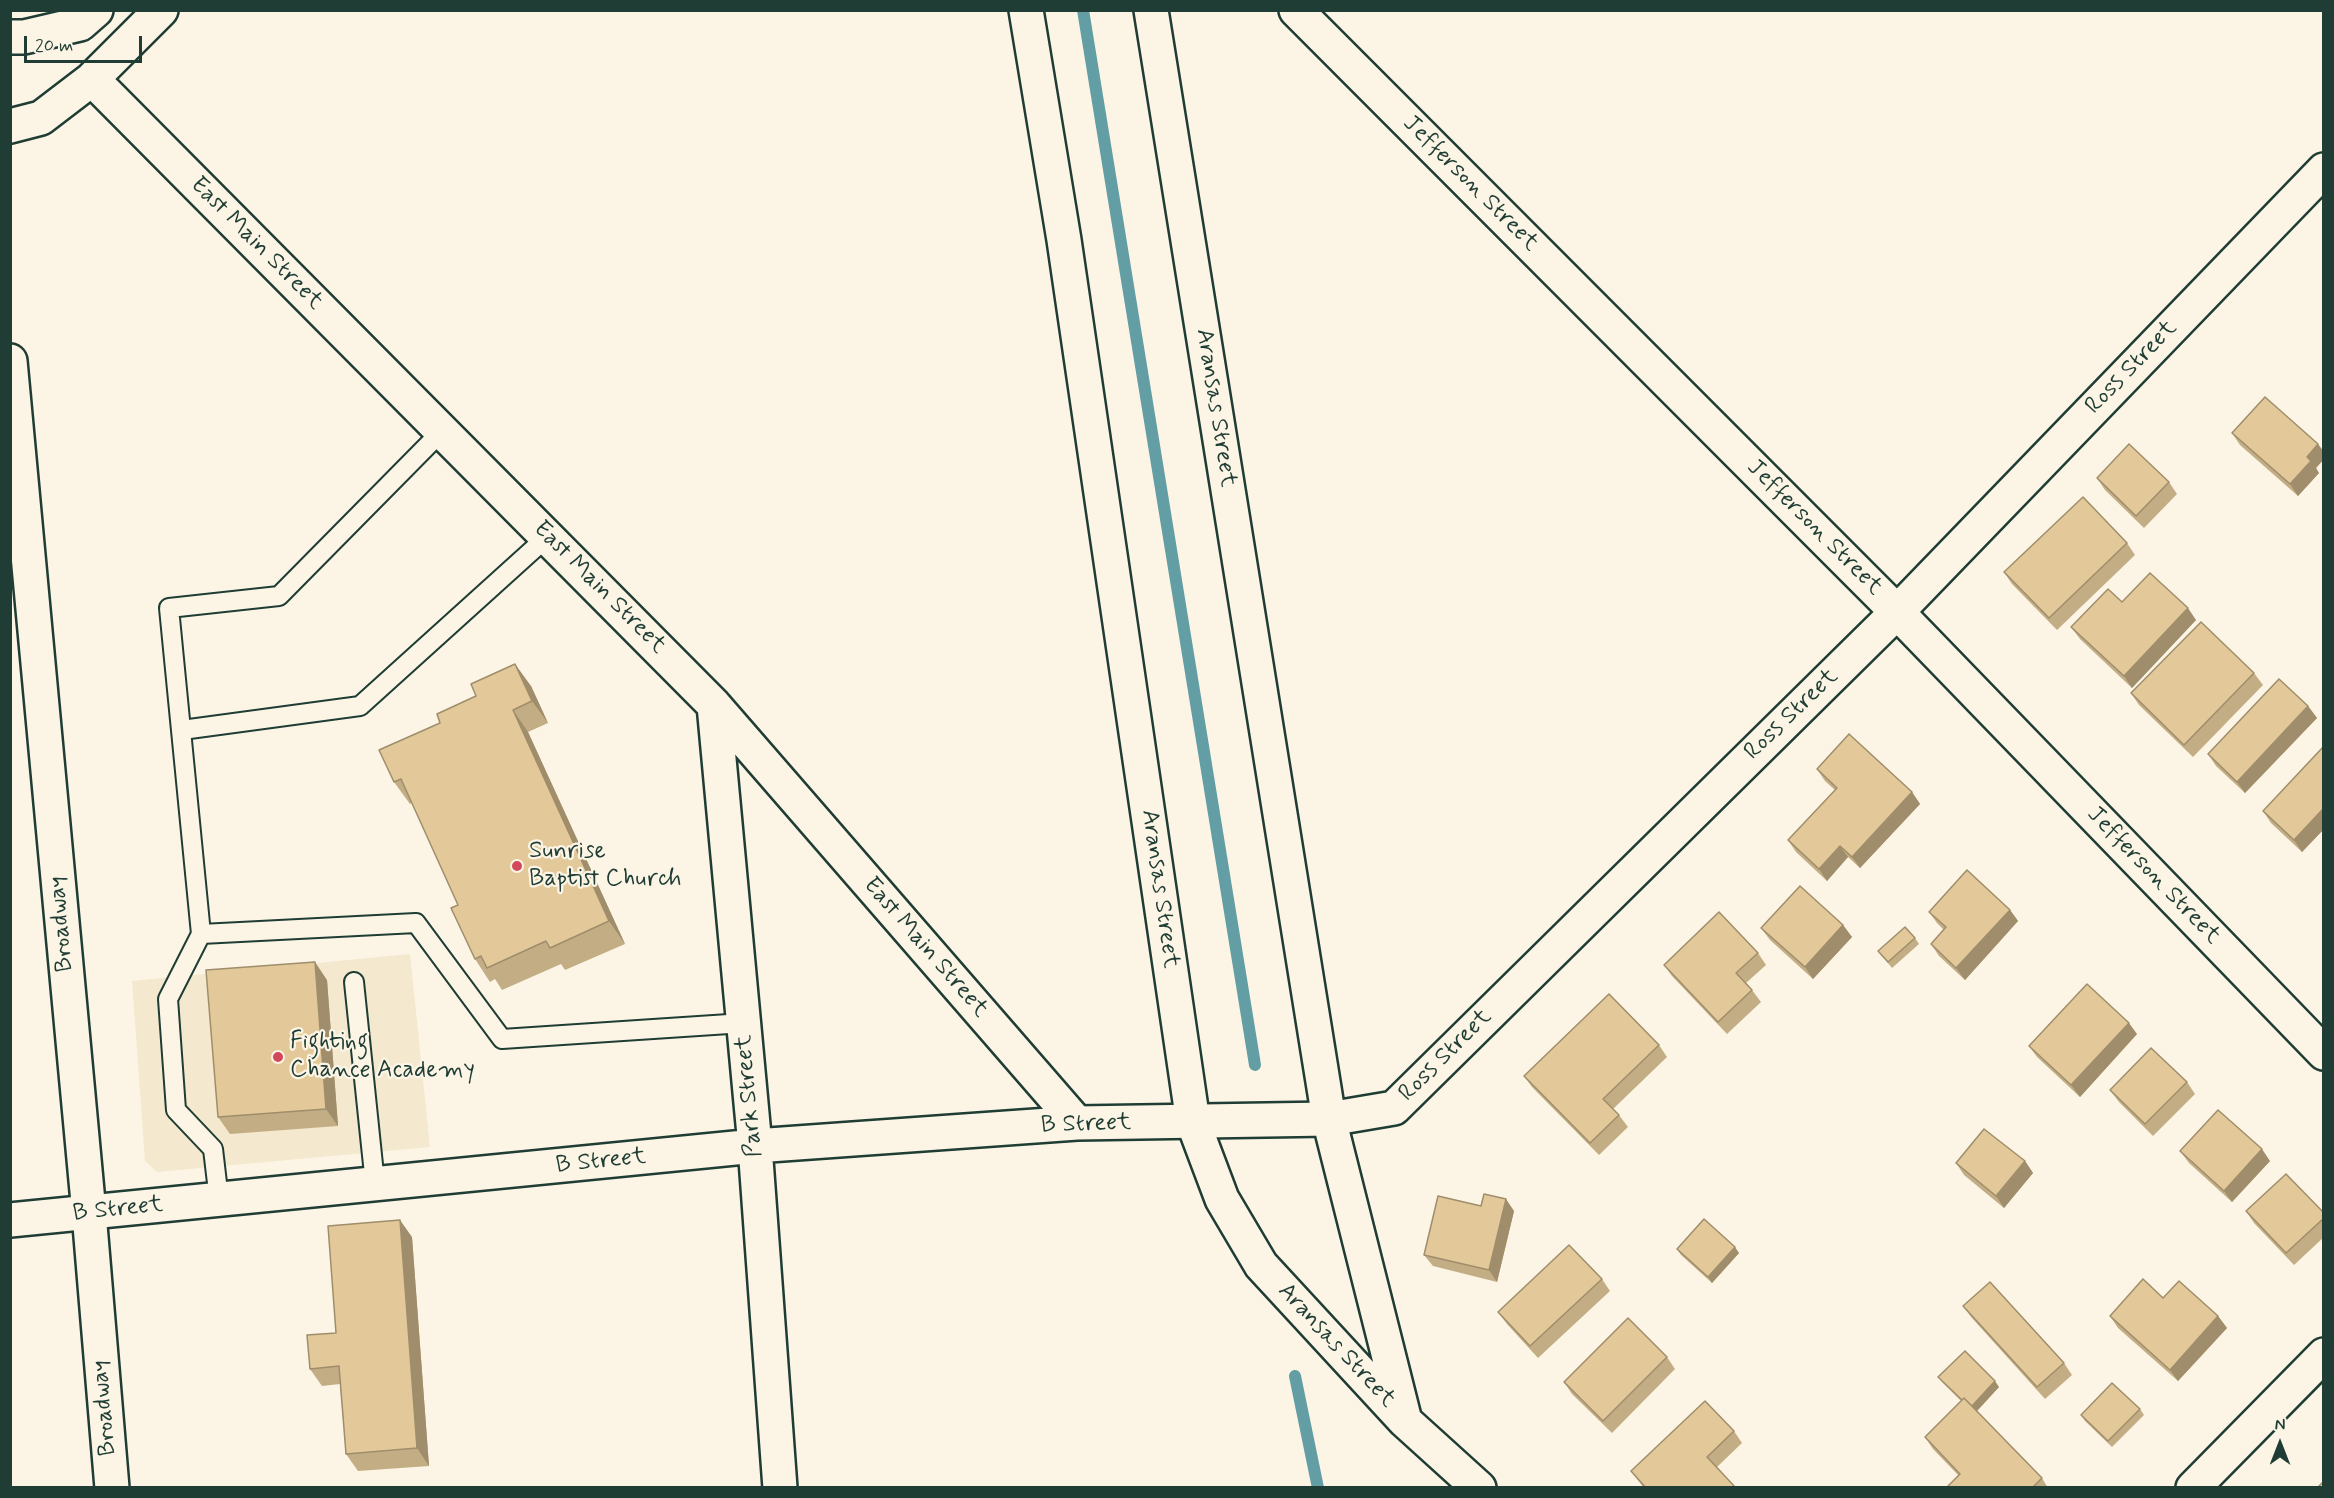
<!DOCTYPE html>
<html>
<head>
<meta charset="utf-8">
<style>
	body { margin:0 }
	#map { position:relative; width:2334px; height:1498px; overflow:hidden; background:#fcf5e5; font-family:Mynerve,sans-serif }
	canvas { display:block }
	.frame { position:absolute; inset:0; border:12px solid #1f3d34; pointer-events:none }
	.north { position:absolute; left:2250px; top:1414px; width:60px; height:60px; -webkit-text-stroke:4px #fcf5e5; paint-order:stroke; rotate:0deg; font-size:16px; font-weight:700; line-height:24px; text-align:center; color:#1f3d34 }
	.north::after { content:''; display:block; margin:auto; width:21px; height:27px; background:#1f3d34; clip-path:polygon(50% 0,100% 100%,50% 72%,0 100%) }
	.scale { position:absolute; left:24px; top:36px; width:118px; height:27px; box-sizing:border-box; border:3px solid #1f3d34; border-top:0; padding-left:8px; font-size:18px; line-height:21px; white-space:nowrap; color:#1f3d34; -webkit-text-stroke:4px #fcf5e5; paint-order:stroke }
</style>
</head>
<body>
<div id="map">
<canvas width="2334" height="1498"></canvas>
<div class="frame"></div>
<div class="north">N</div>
<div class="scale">20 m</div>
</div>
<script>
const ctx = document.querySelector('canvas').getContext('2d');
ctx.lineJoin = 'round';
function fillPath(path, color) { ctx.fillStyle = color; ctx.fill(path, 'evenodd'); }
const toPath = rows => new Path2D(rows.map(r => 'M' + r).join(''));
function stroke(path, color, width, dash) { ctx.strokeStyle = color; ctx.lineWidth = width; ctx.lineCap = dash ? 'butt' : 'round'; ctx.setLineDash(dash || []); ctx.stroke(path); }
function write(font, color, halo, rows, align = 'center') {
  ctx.font = font + ' Mynerve,sans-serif'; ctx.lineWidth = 4.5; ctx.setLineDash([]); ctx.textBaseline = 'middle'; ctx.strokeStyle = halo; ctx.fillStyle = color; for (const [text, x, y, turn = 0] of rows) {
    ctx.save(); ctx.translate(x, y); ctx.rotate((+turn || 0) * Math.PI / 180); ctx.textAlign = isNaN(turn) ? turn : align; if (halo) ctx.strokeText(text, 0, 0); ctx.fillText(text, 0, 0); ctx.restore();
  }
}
const built = toPath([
	[410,954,430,1147,157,1172,145,1161,132,981]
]);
const stream = toPath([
	[1083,10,1255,1065],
	[1295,1376,1318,1488]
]);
const service = toPath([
	[442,431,279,596,169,608,201,934,416,923,502,1039,744,1023],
	[182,730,360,706,547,537],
	[201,934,168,999,176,1110,213,1149,219,1200],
	[354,982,375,1184]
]);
const minor = toPath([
	[1296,10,1897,612,2324,1053],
	[10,37,24,37,80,24,96,10],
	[92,79,714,705,1077,1123],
	[10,126,41,118,92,79,161,10],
	[714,705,755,1146,780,1488],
	[10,1220,755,1146,1077,1123,1329,1119,1394,1108,1897,612,2324,170],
	[2193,1488,2324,1355]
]);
const tertiary = toPath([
	[1026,10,1064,240,1193,1122,1222,1199,1261,1265,1405,1421,1479,1488],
	[1151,10,1329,1119,1404,1417]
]);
const secondary = toPath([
	[10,361,89,1213,112,1488]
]);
const wall = toPath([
	[2232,433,2324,452,2324,459,2316,468,2319,473,2298,496,2240,445],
	[2097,478,2169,482,2177,494,2144,528,2105,490],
	[2127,543,2135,555,2057,630,2012,584,2004,572],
	[2122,602,2196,620,2132,688,2080,639,2071,627],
	[2254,673,2263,685,2193,757,2139,705,2131,693],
	[531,686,548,723,528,732,625,944,565,970,561,964,502,990,495,979,490,982,475,959,458,905,412,803,410,804,394,782,440,723],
	[2308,706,2317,718,2245,793,2216,766,2208,754],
	[2324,746,2324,829,2302,852,2271,823,2263,811],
	[1817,769,1912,792,1920,804,1860,868,1848,857,1827,881,1796,852,1788,840,1835,790,1825,781],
	[2010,910,2018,921,1965,980,1939,956,1931,944,1944,930,1937,923,1929,912],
	[1843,925,1852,937,1813,979,1770,940,1761,928],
	[1915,938,1919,944,1892,968,1878,951],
	[1758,953,1766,965,1746,983,1752,990,1761,1002,1727,1034,1672,976,1664,965],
	[327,980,338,1126,230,1134,218,1117],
	[2137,1034,2080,1097,2037,1057,2029,1046],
	[1659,1045,1667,1057,1613,1109,1619,1115,1628,1127,1599,1155,1532,1087,1524,1076],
	[2187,1082,2195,1094,2153,1136,2119,1102,2110,1090],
	[2180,1151,2270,1161,2232,1202,2189,1163],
	[2025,1161,2033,1173,2004,1208,1964,1175,1956,1163],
	[1481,1206,1514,1211,1497,1282,1433,1266,1424,1255],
	[2246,1211,2324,1213,2324,1237,2294,1265,2254,1223],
	[412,1237,429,1466,358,1471,346,1454,340,1384,322,1386,310,1369,336,1333],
	[1677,1249,1739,1253,1712,1283,1681,1255],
	[1602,1279,1610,1291,1538,1358,1507,1324,1498,1312],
	[1963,1306,2064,1363,2072,1375,2045,1399,1972,1318],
	[2110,1316,2218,1316,2227,1328,2178,1381,2118,1328],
	[1667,1357,1675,1369,1612,1433,1572,1394,1564,1382],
	[1938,1377,1999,1387,1977,1411,2042,1478,2048,1488,1949,1488,1959,1476,1933,1449,1925,1437,1961,1401,1943,1383],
	[2140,1409,2144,1415,2112,1447,2085,1421,2081,1415],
	[1734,1431,1742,1443,1717,1467,1736,1488,1644,1488,1631,1471]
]);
const shadedWall = toPath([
	[2318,444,2324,452,2324,459,2316,468,2319,473,2298,496,2290,484,2307,457],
	[2188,608,2196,620,2132,688,2124,676],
	[515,664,531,686,548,723,532,701],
	[2308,706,2317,718,2245,793,2237,782],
	[513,710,528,732,625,944,609,921],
	[1912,792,1920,804,1860,868,1852,857],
	[2322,810,2324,813,2324,829,2302,852,2294,840],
	[1840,846,1848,857,1827,881,1819,869],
	[2010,910,2018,921,1965,980,1956,968],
	[1843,925,1852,937,1813,979,1805,967],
	[315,962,327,980,338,1126,326,1109],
	[2129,1023,2137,1034,2080,1097,2071,1085],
	[2262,1149,2270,1161,2232,1202,2224,1191],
	[2025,1161,2033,1173,2004,1208,1996,1196],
	[1506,1199,1514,1211,1497,1282,1489,1270],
	[400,1220,412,1237,429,1466,417,1448],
	[1735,1247,1739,1253,1712,1283,1708,1277],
	[2218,1316,2227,1328,2178,1381,2170,1370],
	[1995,1381,1999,1387,1976,1412,1972,1406]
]);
const building = toPath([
	[2265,397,2318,444,2307,457,2311,461,2290,484,2232,433,2265,397],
	[2129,444,2169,482,2136,516,2097,478,2129,444],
	[2083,497,2127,543,2049,618,2004,572,2083,497],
	[2150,573,2188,608,2124,676,2071,627,2108,589,2122,602,2150,573],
	[2201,622,2254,673,2184,745,2131,693,2201,622],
	[515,664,532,701,513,710,609,921,550,948,546,941,487,968,481,956,475,959,451,908,458,905,401,779,394,782,379,750,440,723,437,714,476,696,471,684,515,664],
	[2279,679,2308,706,2237,782,2208,754,2279,679],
	[1849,734,1912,792,1852,857,1840,846,1819,869,1788,840,1837,788,1817,769,1849,734],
	[2324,746,2324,812,2322,810,2294,840,2263,811,2324,746],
	[1967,870,2010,910,1956,968,1931,944,1946,927,1929,912,1967,870],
	[1800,886,1843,925,1805,967,1761,928,1800,886],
	[1719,912,1758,953,1736,973,1752,990,1718,1022,1664,965,1719,912],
	[1905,927,1915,938,1888,962,1878,951,1905,927],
	[315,962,326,1109,218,1117,206,970,315,962],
	[2087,984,2129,1023,2071,1085,2029,1046,2087,984],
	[1609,994,1659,1045,1603,1099,1619,1115,1590,1143,1524,1076,1609,994],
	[2151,1048,2187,1082,2145,1124,2110,1090,2151,1048],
	[2218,1110,2262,1149,2224,1191,2180,1151,2218,1110],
	[1984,1129,2025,1161,1996,1196,1956,1163,1984,1129],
	[2286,1174,2324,1213,2324,1218,2286,1253,2246,1211,2286,1174],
	[1484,1194,1506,1199,1489,1270,1424,1255,1438,1196,1481,1206,1484,1194],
	[1704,1219,1735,1247,1708,1277,1677,1249,1704,1219],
	[400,1220,417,1448,346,1454,339,1366,310,1369,307,1335,336,1333,328,1226,400,1220],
	[1569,1245,1602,1279,1530,1346,1498,1312,1569,1245],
	[2143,1279,2163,1298,2179,1281,2218,1316,2170,1370,2110,1316,2143,1279],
	[1990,1282,2064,1363,2037,1387,1963,1306,1990,1282],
	[1628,1318,1667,1357,1603,1421,1564,1382,1628,1318],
	[1965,1351,1995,1381,1972,1406,1964,1398,1962,1400,1938,1377,1965,1351],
	[2112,1383,2140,1409,2108,1441,2081,1415,2112,1383],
	[1964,1398,2042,1478,2032,1488,1950,1488,1948,1486,1960,1474,1925,1437,1964,1398],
	[1705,1401,1734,1431,1707,1457,1736,1488,1646,1488,1631,1471,1705,1401],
	[2324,1481,2324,1488,2317,1488,2324,1481]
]);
const markers = [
	[517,866,6,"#d1495b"],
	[278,1057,6,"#d1495b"]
];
const streetNames = [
	["Jefferson Street",1470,184,45],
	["East Main Street",256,244,45],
	["Ross Street",2132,368,-46],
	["Aransas Street",1215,408,81],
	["Jefferson Street",1814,528,45],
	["East Main Street",599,588,45],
	["Ross Street",1792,715,-44],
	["Jefferson Street",2153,876,46],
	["Aransas Street",1159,889,82],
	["Broadway",62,924,-95],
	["East Main Street",925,948,49],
	["Ross Street",1446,1056,-45],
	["Park Street",750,1096,-95],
	["B Street",1086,1125,-2],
	["B Street",601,1162,-6],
	["B Street",118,1210,-6],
	["Aransas Street",1336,1346,47],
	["Broadway",105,1408,-95]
];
const poiNames = [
	["Sunrise",529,852],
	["Baptist Church",529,880],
	["Fighting",290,1043],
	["Chance Academy",290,1071]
];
fillPath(built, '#f4e8ce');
stroke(stream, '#639ea5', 12);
stroke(service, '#1f3d34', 22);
stroke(minor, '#1f3d34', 38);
stroke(tertiary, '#1f3d34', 38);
stroke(secondary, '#1f3d34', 38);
stroke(service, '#fcf5e5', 18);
stroke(minor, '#fcf5e5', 33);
stroke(tertiary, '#fcf5e5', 33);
stroke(secondary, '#fcf5e5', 33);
fillPath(wall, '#c3ad84');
fillPath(shadedWall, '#9f8d6b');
fillPath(building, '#e3c999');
stroke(building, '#9f8d6b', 1.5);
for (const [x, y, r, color] of markers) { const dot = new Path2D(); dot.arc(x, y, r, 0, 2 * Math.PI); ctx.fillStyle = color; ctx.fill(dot); stroke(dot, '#fcf5e5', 2); }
write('24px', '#1f3d34', '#fcf5e5', streetNames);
write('24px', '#1f3d34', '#fcf5e5', poiNames, 'left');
</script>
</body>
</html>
